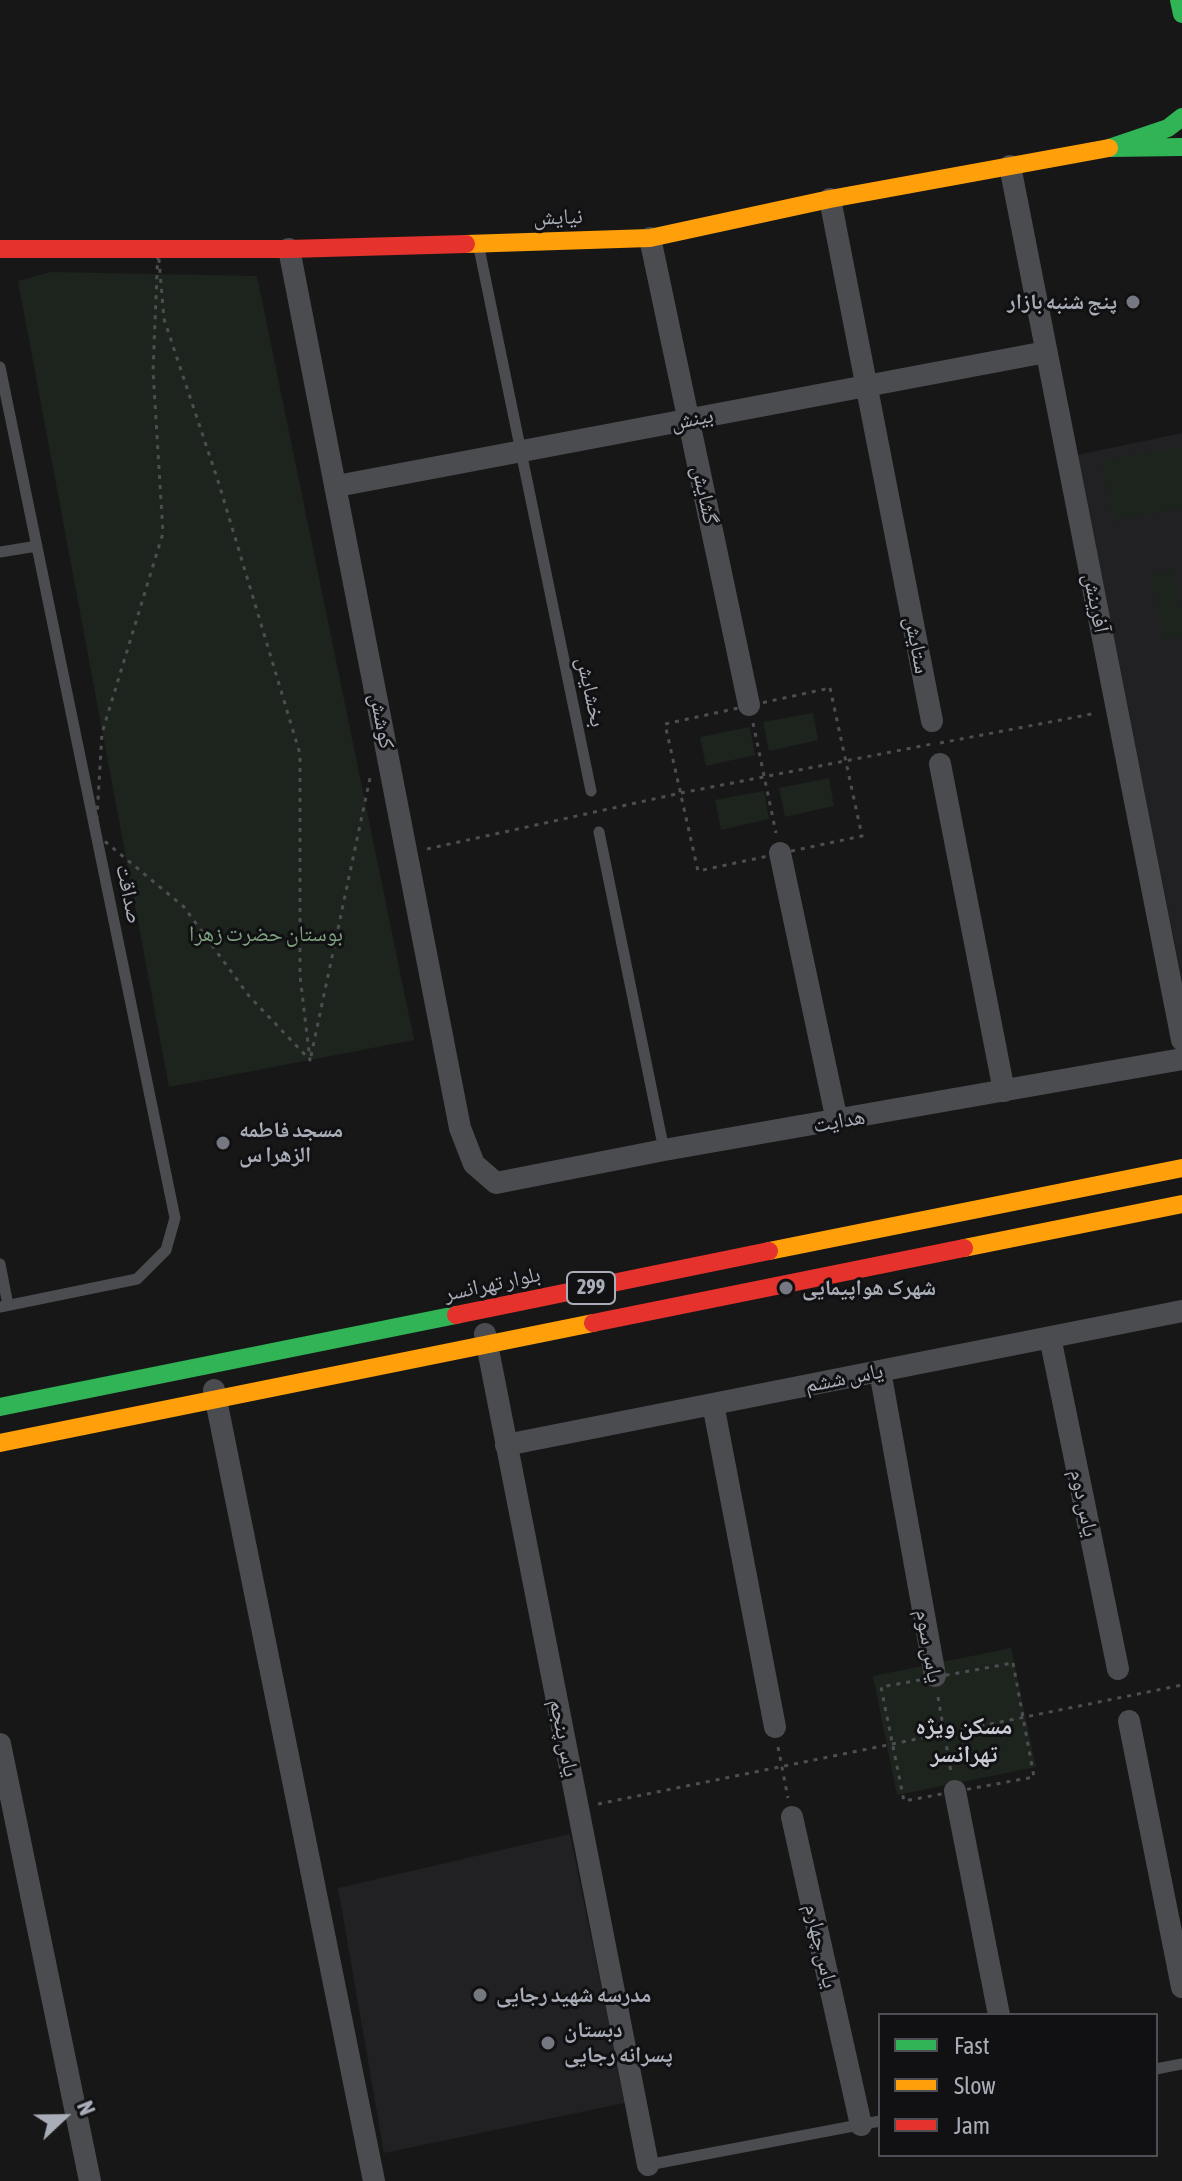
<!DOCTYPE html>
<html>
<head>
<meta charset="utf-8">
<style>
	body { margin:0 }
	#map { position:relative; width:1182px; height:2181px; overflow:hidden; background:#171717; font-family:"Asap Condensed",sans-serif }
	canvas { display:block }
	.legend { position:absolute; left:878px; top:2013px; width:280px; height:144px; box-sizing:border-box; background:#111113; border:2px solid #4d4f55; margin:0; padding:10px 14px; list-style:none; font-size:24px; color:#a8adb8 }
	.legend li { display:flex; align-items:center; gap:16px; height:40px }
	.legend b { width:40px; border:2px solid #4d4f55 }
	.north { position:absolute; left:24px; top:2077px; width:80px; height:80px; -webkit-text-stroke:6px #111113; paint-order:stroke; rotate:68deg; font-size:22px; font-weight:700; line-height:32px; text-align:center; color:#a8adb8 }
	.north::after { content:''; display:block; margin:auto; width:28px; height:36px; background:#a8adb8; clip-path:polygon(50% 0,100% 100%,50% 72%,0 100%) }
</style>
</head>
<body>
<div id="map">
<canvas width="1182" height="2181"></canvas>
<ul class="legend">
<li><b style="height:10px;background:#30b455"></b>Fast</li>
<li><b style="height:10px;background:#ff9f0a"></b>Slow</li>
<li><b style="height:10px;background:#e5322d"></b>Jam</li>
</ul>
<div class="north">N</div>
</div>
<script>
const c = document.querySelector('canvas').getContext('2d');
c.lineJoin = 'round';
function paint(path, color) { c.fillStyle = color; c.fill(path, 'evenodd'); }
function trace(path, color, width, dash) { c.strokeStyle = color; c.lineWidth = width; c.lineCap = dash ? 'butt' : 'round'; c.setLineDash(dash || []); c.stroke(path); }
function label(font, color, halo, rows, align = 'center') {
  c.font = font + ' "Asap Condensed","Noto Naskh Arabic",sans-serif'; c.lineWidth = 6; c.setLineDash([]); c.textBaseline = 'middle'; c.strokeStyle = halo; c.fillStyle = color; for (const [text, x, y, turn = 0] of rows) {
    c.save(); c.translate(x, y); c.rotate((+turn || 0) * Math.PI / 180); c.textAlign = isNaN(turn) ? turn : align; if (halo) c.strokeText(text, 0, 0); c.fillText(text, 0, 0); c.restore();
  }
}
const built = new Path2D(`
	M 1182,433 L 1182,980 L 1077,455 Z
	M 570,1834 L 625,2103 L 384,2153 L 338,1888 Z`);
const green = new Path2D(`
	M 51,272 L 257,276 L 414,1040 L 169,1087 L 18,281 Z
	M 1182,446 L 1182,508 L 1113,521 L 1101,461 Z
	M 1174,571 L 1182,611 L 1182,637 L 1163,641 L 1151,576 Z
	M 813,713 L 818,740 L 769,751 L 763,722 Z
	M 750,727 L 755,755 L 706,766 L 700,737 Z
	M 829,778 L 834,806 L 785,817 L 779,788 Z
	M 764,791 L 769,819 L 721,830 L 715,800 Z
	M 1011,1648 L 1036,1767 L 897,1795 L 873,1676 Z`);
const path = new Path2D(`
	M 158,249 L 164,319 L 219,484 L 300,754 L 300,976 L 310,1060 L 249,996 L 184,907 L 96,834 L 102,733 L 163,533 L 153,371 Z
	M 830,688 L 862,836 L 698,871 L 665,724 Z
	M 753,723 L 776,833
	M 940,743 L 1097,713
	M 427,849 L 681,793 L 932,744
	M 311,1056 L 370,778
	M 1013,1663 L 1034,1777 L 904,1801 L 881,1687 Z
	M 938,1697 L 951,1772
	M 778,1747 L 788,1798
	M 598,1804 L 1182,1685`);
const lane = new Path2D(`
	M 479,248 L 591,791
	M 0,367 L 175,1218 L 166,1250 L 137,1279 L 0,1307
	M 0,552 L 37,546
	M 599,832 L 664,1150
	M 0,1264 L 8,1305
	M 1156,2069 L 1182,2064
	M 648,2165 L 880,2121`);
const street = new Path2D(`
	M 1010,166 L 1182,1040
	M 830,199 L 932,721
	M 650,238 L 749,705
	M 289,249 L 460,1128 L 474,1164 L 496,1183 L 664,1150 L 1182,1059
	M 337,486 L 1046,352
	M 940,764 L 1004,1091
	M 780,853 L 837,1121
	M 485,1334 L 648,2165
	M 1050,1337 L 1118,1669
	M 880,1371 L 935,1676
	M 214,1390 L 374,2181
	M 713,1404 L 775,1727
	M 506,1445 L 1182,1311
	M 1129,1721 L 1182,1987
	M 0,1744 L 90,2181
	M 955,1791 L 999,2015
	M 792,1817 L 861,2125`);
const fast = new Path2D(`
	M 1179,0 L 1182,14
	M 1182,117 L 1168,128 L 1109,148 L 1182,147
	M 0,1407 L 456,1315`);
const slow = new Path2D(`
	M 466,244 L 650,238 L 830,199 L 1109,148
	M 964,1248 L 1182,1204
	M 769,1251 L 1182,1168
	M 0,1443 L 593,1323`);
const jam = new Path2D(`
	M 0,249 L 289,249 L 466,244
	M 456,1315 L 769,1251
	M 593,1323 L 964,1248`);
const markers = [
	[1133,302,8,"#757880"],
	[223,1143,8,"#757880"],
	[786,1288,8,"#757880"],
	[480,1995,8,"#757880"],
	[548,2043,8,"#757880"]
];
const shields = [
	[591,1288,48]
];
const shieldNames = [
	["299",591,1288]
];
const streetNames = [
	["نیایش",558,217,-2],
	["بینش",692,419,-11],
	["گشایش",705,495,78],
	["آفرینش",1096,603,79],
	["ستایش",917,645,79],
	["بخشایش",591,692,78],
	["کوشش",382,721,79],
	["صداقت",129,894,78],
	["هدایت",839,1121,-10],
	["بلوار تهرانسر",492,1284,-12],
	["یاس ششم",844,1378,-11],
	["یاس دوم",1084,1503,78],
	["یاس سوم",929,1646,80],
	["یاس پنجم",564,1738,79],
	["یاس چهارم",821,1946,77]
];
const poiNames = [
	["پنج شنبه بازار",1117,302,"right"],
	["مسجد فاطمه",239,1130],
	["الزهرا س",239,1155],
	["شهرک هواپیمایی",802,1288],
	["مدرسه شهید رجایی",496,1995],
	["دبستان",564,2030],
	["پسرانه رجایی",564,2055]
];
const parkNames = [
	["بوستان حضرت زهرا",266,934]
];
const neighbourhoodNames = [
	["مسکن ویژه",964,1726],
	["تهرانسر",964,1754]
];
paint(built, '#212123');
paint(green, '#1d241e');
trace(path, '#4d4e52', 3, [4, 6]);
trace(lane, '#4b4c50', 11);
trace(street, '#4b4c50', 22);
trace(fast, '#30b455', 18);
trace(slow, '#ff9f0a', 18);
trace(jam, '#e5322d', 18);
for (const [x, y, r, color] of markers) { const dot = new Path2D(); dot.arc(x, y, r, 0, 2 * Math.PI); c.fillStyle = color; c.fill(dot); trace(dot, '#111113', 3); }
for (const [x, y, w] of shields) { const box = new Path2D(); box.roundRect(x - w / 2, y - 16, w, 32, 6); c.fillStyle = '#111113'; c.fill(box); trace(box, '#a8adb8', 2); }
label('bold 20px', '#a8adb8', null, shieldNames);
label('22px', '#a8adb8', '#111113', streetNames);
label('bold 22px', '#a8adb8', '#111113', poiNames, 'left');
label('22px', '#7fa381', '#111113', parkNames);
label('bold 24px', '#c9ccd4', '#111113', neighbourhoodNames);
</script>
</body>
</html>
